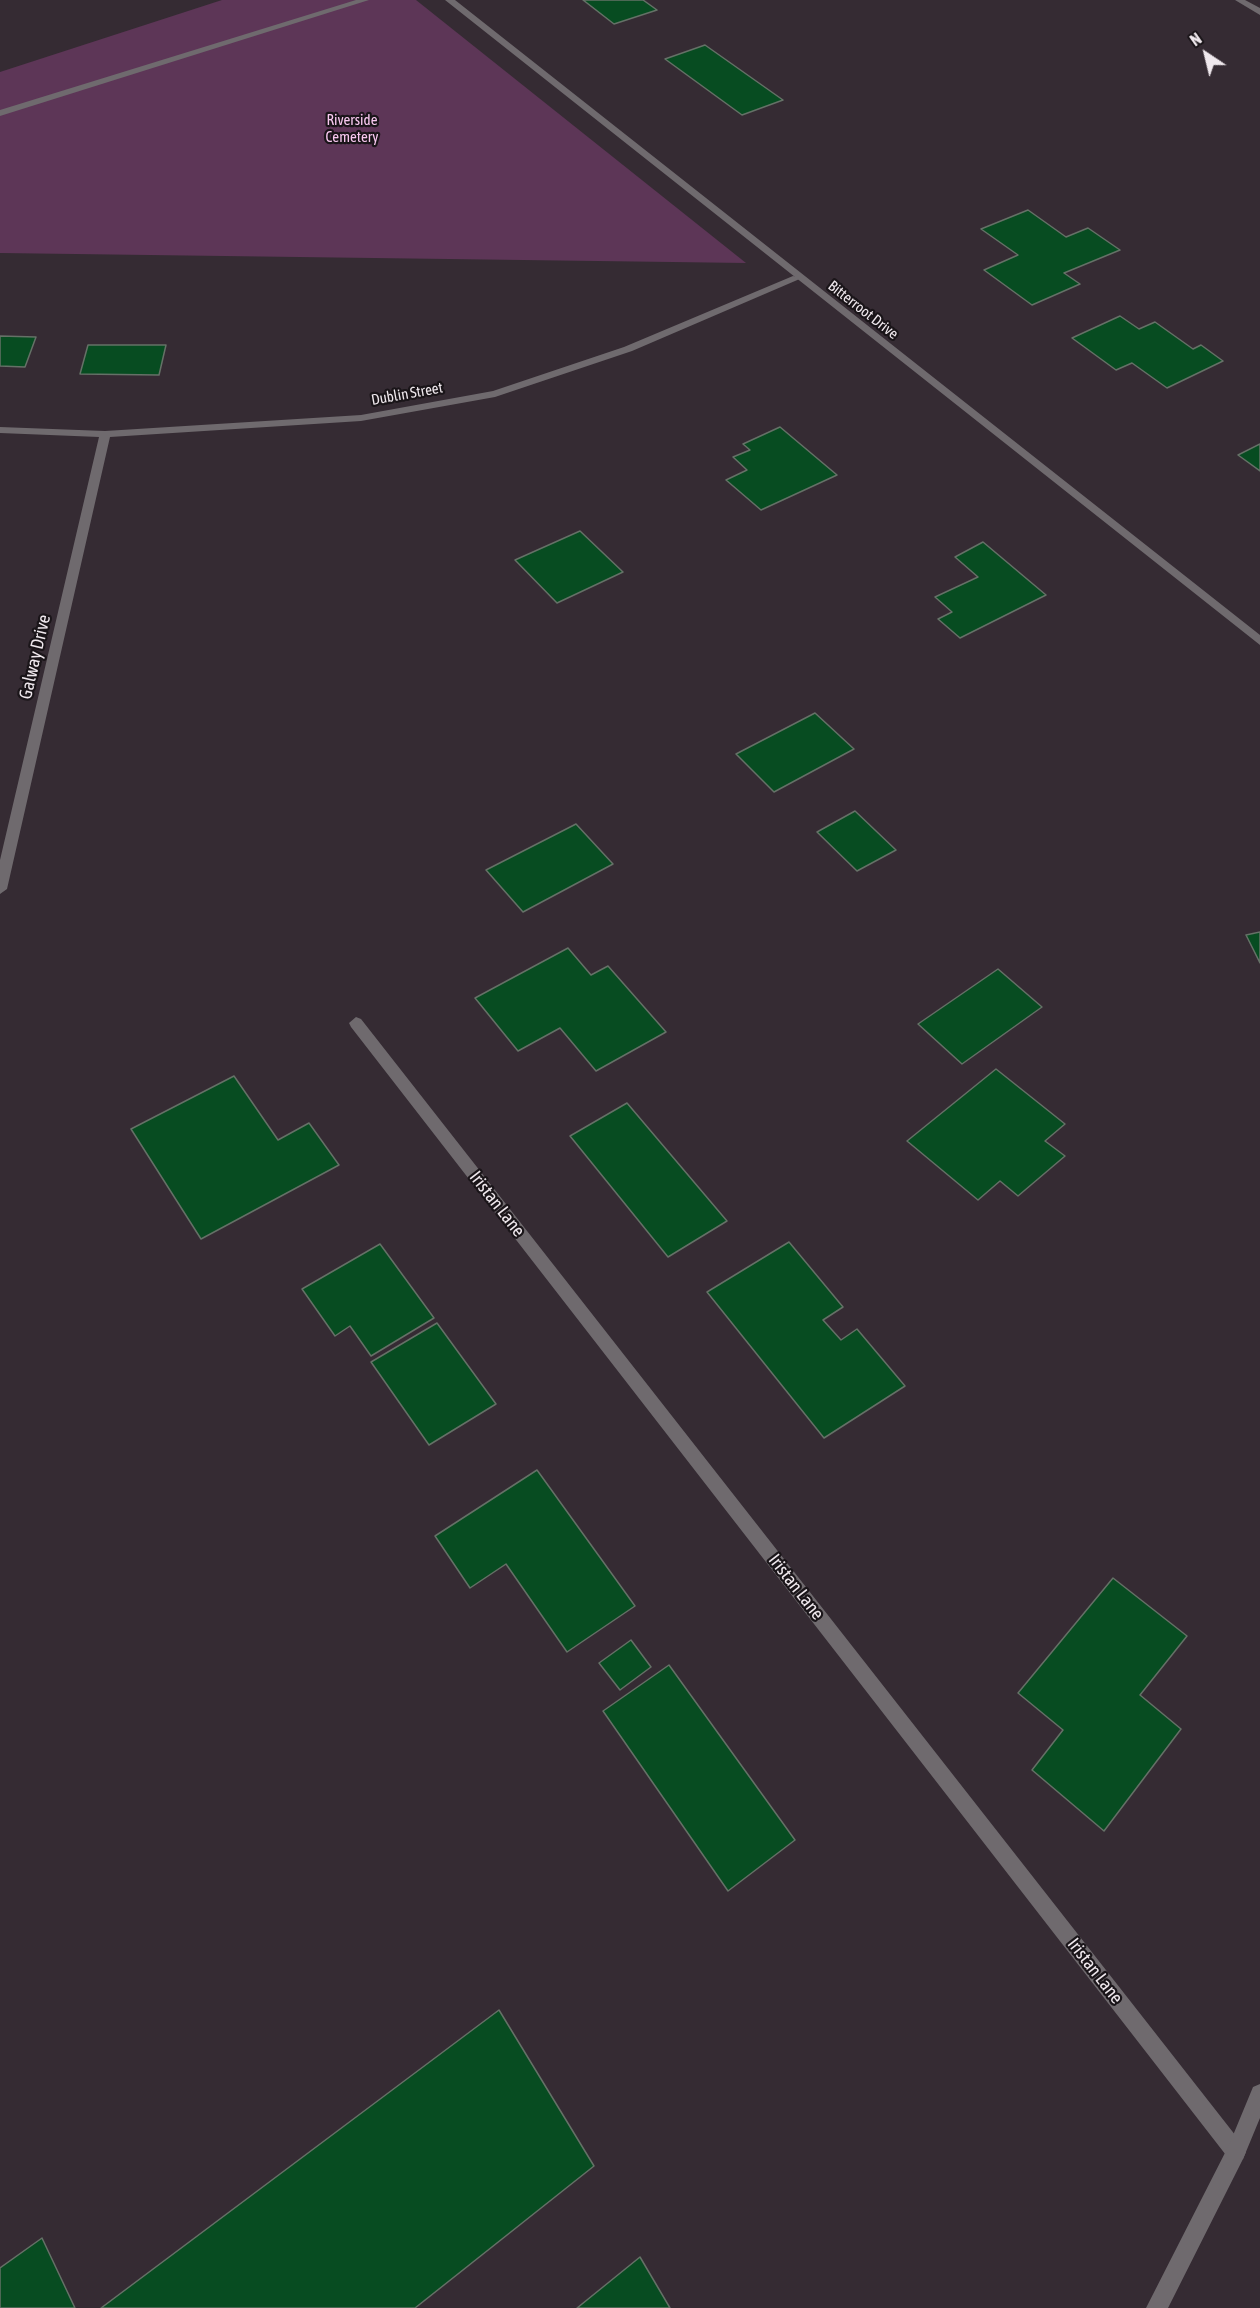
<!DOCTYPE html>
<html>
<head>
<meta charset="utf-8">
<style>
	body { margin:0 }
	#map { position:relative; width:1260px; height:2308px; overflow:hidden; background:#352b33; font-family:"Asap Condensed",sans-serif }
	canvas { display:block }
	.north { position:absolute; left:1176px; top:24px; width:60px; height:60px; -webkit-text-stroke:4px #1a1519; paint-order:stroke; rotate:325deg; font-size:16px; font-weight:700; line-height:24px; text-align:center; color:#efe8ed }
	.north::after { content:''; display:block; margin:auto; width:21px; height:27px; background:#efe8ed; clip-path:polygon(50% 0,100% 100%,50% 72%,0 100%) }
</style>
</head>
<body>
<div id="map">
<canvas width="1260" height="2308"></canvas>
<div class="north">N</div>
</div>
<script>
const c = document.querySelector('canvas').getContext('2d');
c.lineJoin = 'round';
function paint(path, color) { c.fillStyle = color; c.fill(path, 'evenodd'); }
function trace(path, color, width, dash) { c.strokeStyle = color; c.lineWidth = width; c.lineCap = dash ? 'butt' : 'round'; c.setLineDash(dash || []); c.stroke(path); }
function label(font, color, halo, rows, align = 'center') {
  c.font = font + ' "Asap Condensed",sans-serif'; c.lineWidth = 4.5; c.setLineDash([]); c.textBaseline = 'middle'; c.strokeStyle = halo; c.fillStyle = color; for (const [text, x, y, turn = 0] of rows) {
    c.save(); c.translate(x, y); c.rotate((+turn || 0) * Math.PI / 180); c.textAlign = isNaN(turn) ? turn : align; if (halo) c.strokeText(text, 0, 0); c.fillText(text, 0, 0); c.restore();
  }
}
const green = new Path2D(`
	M 222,0 L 416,0 L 746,263 L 0,253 L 0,72 Z`);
const building = new Path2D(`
	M 583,0 L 643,0 L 657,10 L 614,24 Z
	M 705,45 L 783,100 L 742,115 L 665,59 Z
	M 1028,210 L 1066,237 L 1088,228 L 1120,250 L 1064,273 L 1080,284 L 1032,305 L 984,270 L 1018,255 L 981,229 Z
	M 1120,316 L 1139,329 L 1155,322 L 1193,349 L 1201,345 L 1223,361 L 1167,388 L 1132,363 L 1116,370 L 1072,338 Z
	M 0,336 L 36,337 L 25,367 L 0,366 Z
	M 88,345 L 166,345 L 159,375 L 80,374 Z
	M 780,427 L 837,475 L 761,510 L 726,480 L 747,470 L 733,457 L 750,450 L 743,444 Z
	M 1260,444 L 1260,471 L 1238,455 Z
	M 580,531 L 623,572 L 557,603 L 515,560 Z
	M 983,542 L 1046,595 L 960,638 L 938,619 L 952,612 L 935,597 L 978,577 L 955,557 Z
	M 815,713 L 854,749 L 774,792 L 736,754 Z
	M 855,811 L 896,850 L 857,871 L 817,832 Z
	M 576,824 L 613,864 L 523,912 L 486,870 Z
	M 1260,932 L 1260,963 L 1246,935 Z
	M 568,948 L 591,975 L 608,966 L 666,1032 L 596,1071 L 560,1028 L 518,1051 L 475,998 Z
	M 998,969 L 1042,1007 L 962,1064 L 918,1024 Z
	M 996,1069 L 1065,1124 L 1045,1141 L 1065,1156 L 1018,1196 L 1000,1181 L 978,1200 L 907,1141 Z
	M 234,1076 L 278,1140 L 309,1123 L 339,1165 L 201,1239 L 131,1129 Z
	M 627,1103 L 727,1221 L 668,1257 L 570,1136 Z
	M 789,1242 L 843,1307 L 823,1320 L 841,1340 L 857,1329 L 905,1386 L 824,1438 L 707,1292 Z
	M 380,1244 L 434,1318 L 371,1356 L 350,1326 L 335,1336 L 302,1289 Z
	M 437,1323 L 496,1404 L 429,1445 L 371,1362 Z
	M 537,1470 L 635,1606 L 567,1652 L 506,1564 L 470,1588 L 435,1536 Z
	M 1113,1578 L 1187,1636 L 1140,1695 L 1181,1729 L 1104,1831 L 1032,1770 L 1063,1730 L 1018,1693 Z
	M 631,1640 L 651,1667 L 620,1690 L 599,1663 Z
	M 669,1665 L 795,1840 L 728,1891 L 603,1711 Z
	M 499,2010 L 594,2166 L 415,2308 L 101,2308 Z
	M 42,2238 L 75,2308 L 0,2308 L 0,2268 Z
	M 640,2257 L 670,2308 L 577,2308 Z`);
const service = new Path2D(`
	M 356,0 L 369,0 L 0,116 L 0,110 Z`);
const minor = new Path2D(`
	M 1235,0 L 1245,0 L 1260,8 L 1260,15 Z
	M 793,276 L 802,278 L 632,351 L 495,397 L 361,421 L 110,437 L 7,889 L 0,894 L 0,860 L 99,437 L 0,433 L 0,427 L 105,431 L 361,415 L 493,391 L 624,347 Z
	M 356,1017 L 361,1019 L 1243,2145 L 1246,2152 L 1243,2159 L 1236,2162 L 1229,2159 L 351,1027 L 349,1023 Z`);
const tertiary = new Path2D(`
	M 445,0 L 455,0 L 1260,635 L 1260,645 Z
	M 1260,2084 L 1260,2118 L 1243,2159 L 1168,2308 L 1146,2308 L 1229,2145 L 1253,2087 Z`);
const farParknames = [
	["Riverside",352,120],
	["Cemetery",352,137]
];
const farStreetnames = [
	["Bitterroot Drive",863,310,38],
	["Dublin Street",407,394,-10]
];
const streetNames = [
	["Galway Drive",35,657,-77],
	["Iristan Lane",497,1204,52],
	["Iristan Lane",796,1587,52],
	["Iristan Lane",1095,1971,52]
];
paint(green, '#5d3657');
paint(building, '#074c21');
trace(building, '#657167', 1.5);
paint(service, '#6f6a6e');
paint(minor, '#6f6a6e');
paint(tertiary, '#6f6a6e');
label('15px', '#f9c8f0', '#1a1519', farParknames);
label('15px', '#efe8ed', '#1a1519', farStreetnames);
label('18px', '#efe8ed', '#1a1519', streetNames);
</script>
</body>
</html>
